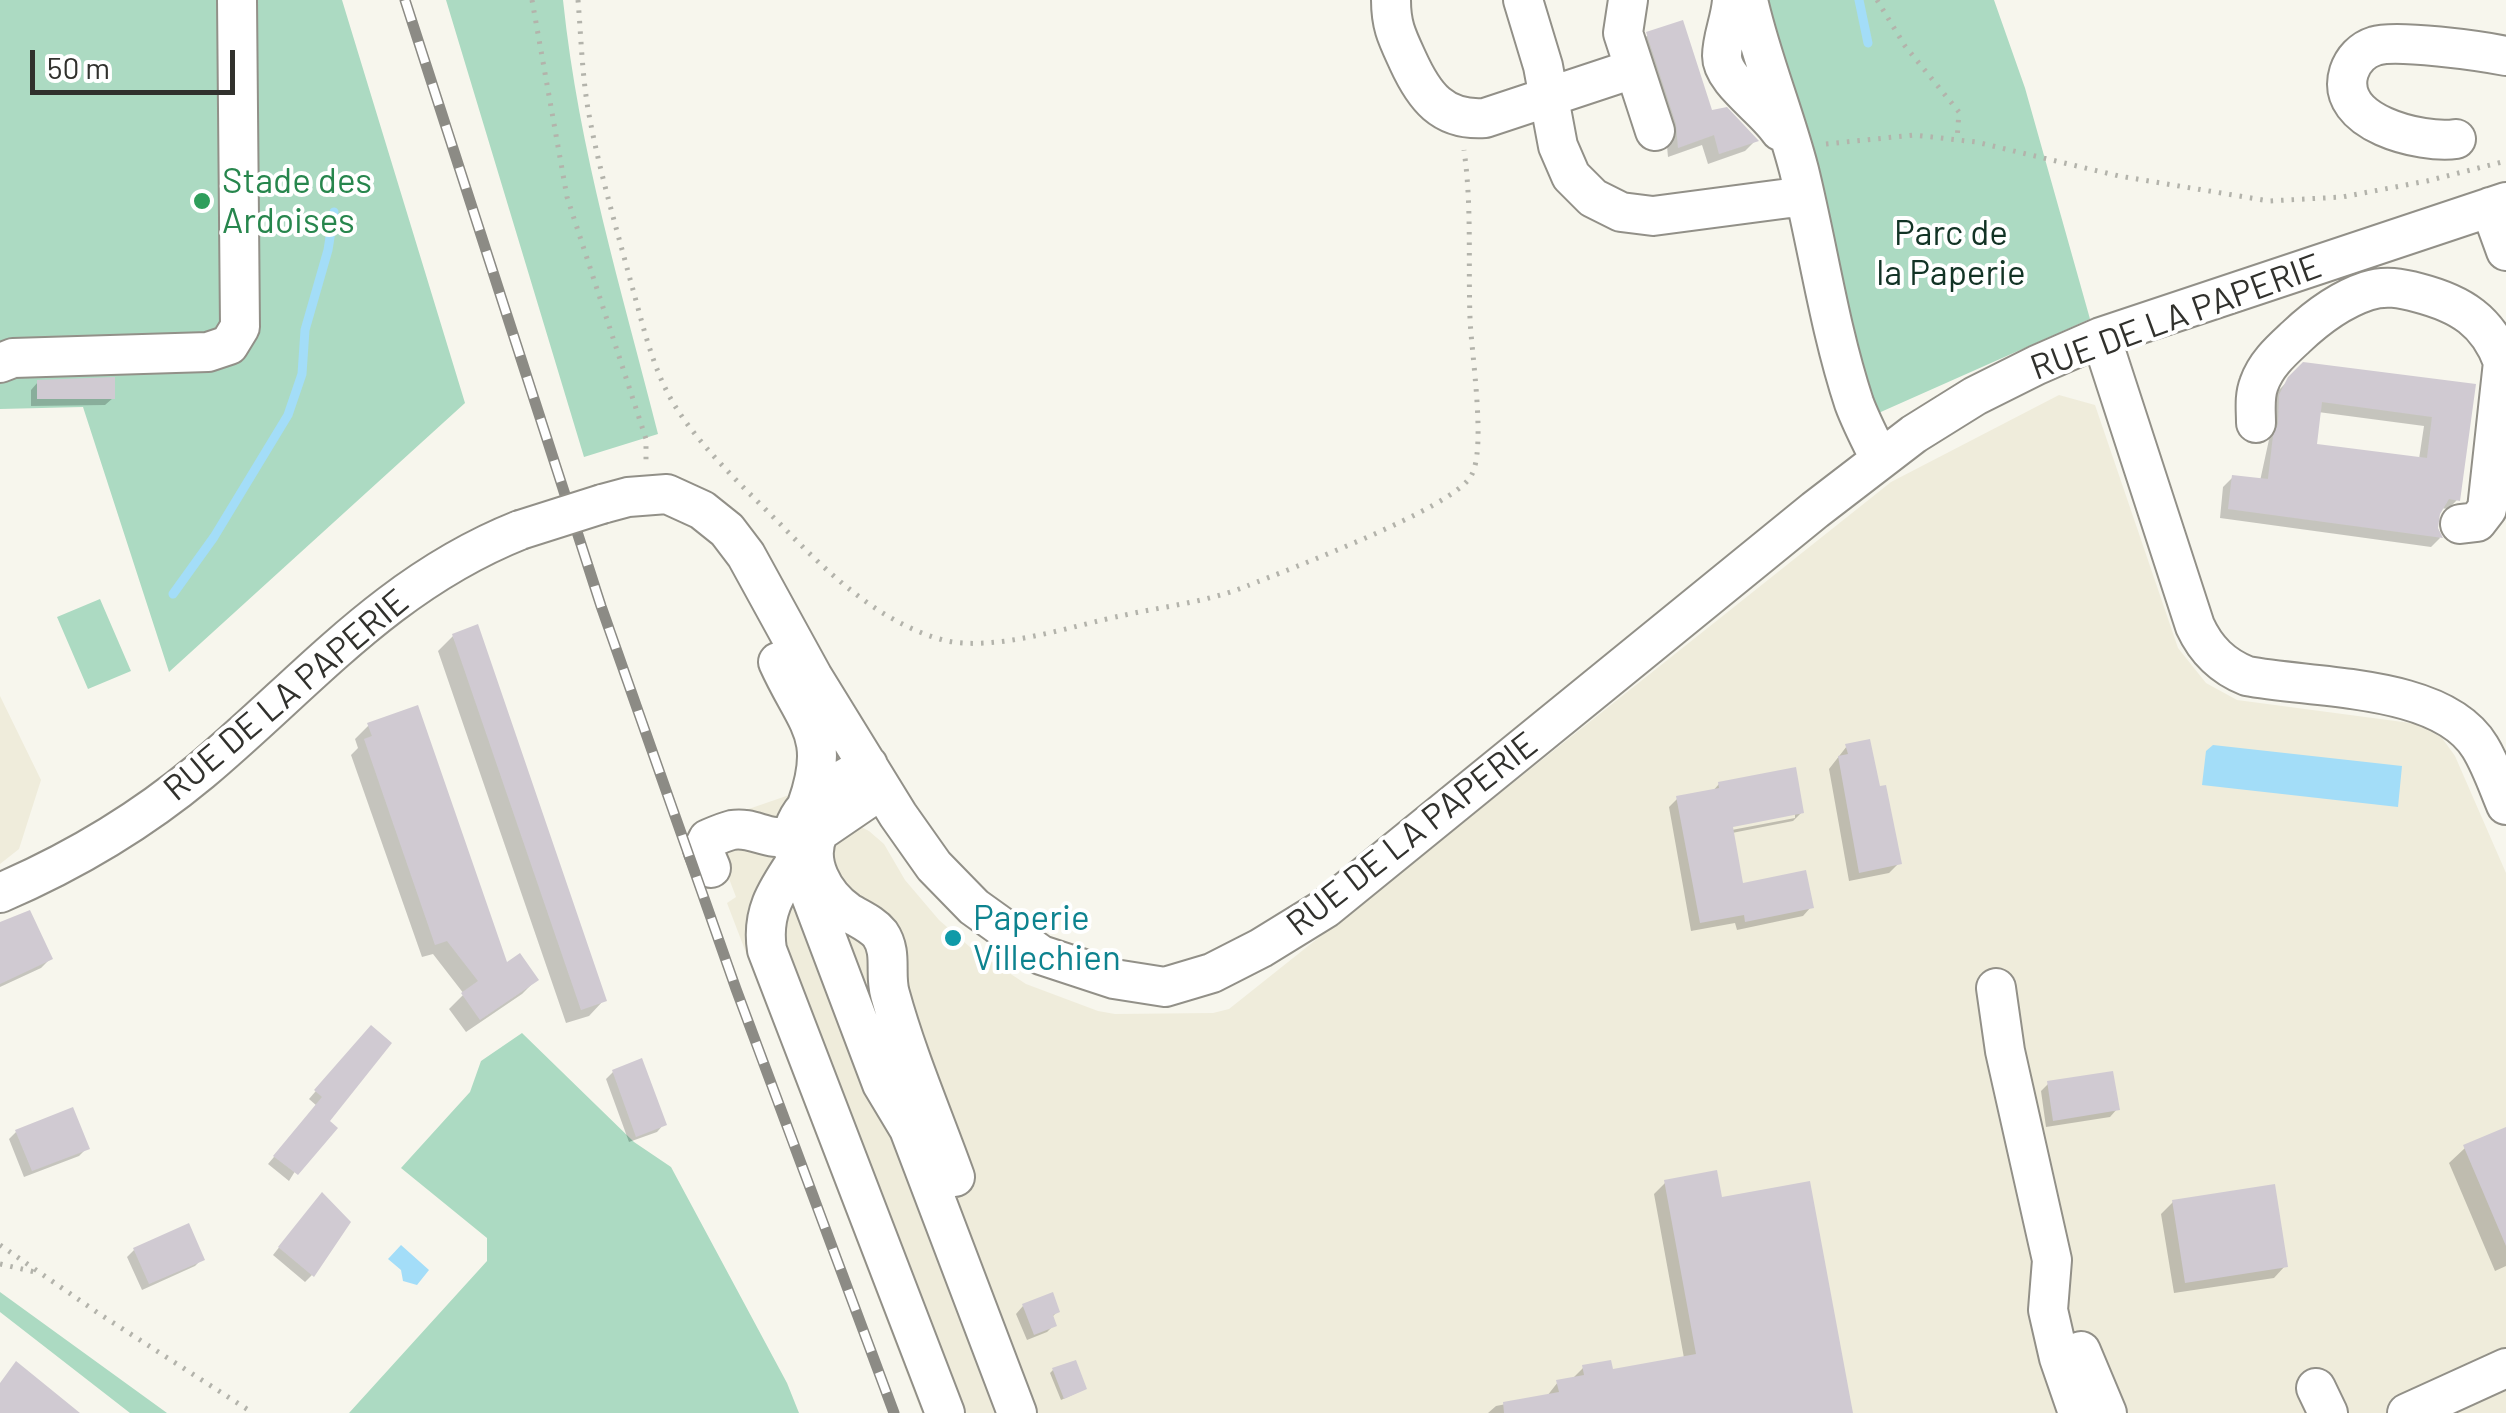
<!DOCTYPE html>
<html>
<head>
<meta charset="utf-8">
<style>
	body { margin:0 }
	#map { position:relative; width:2506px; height:1413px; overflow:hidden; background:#f7f6ed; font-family:Barlow,sans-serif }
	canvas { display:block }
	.scale { position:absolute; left:30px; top:50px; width:205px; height:45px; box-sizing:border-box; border:5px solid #31312d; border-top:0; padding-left:12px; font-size:30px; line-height:35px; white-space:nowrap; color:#31312d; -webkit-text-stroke:8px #fff; paint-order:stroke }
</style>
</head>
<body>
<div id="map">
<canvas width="2506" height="1413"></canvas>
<div class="scale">50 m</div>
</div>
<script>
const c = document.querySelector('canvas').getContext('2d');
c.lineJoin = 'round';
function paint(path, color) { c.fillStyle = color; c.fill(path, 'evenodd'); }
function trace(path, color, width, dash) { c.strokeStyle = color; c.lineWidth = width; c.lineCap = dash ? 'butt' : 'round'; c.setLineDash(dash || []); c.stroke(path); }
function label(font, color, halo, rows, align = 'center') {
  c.font = font + ' Barlow,sans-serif'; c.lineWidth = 8; c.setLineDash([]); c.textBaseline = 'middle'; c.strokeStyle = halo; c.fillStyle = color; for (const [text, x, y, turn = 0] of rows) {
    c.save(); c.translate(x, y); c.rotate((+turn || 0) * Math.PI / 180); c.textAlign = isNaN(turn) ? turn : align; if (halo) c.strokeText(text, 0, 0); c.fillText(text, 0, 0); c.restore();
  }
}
const built = new Path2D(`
	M 2059,395 L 2095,405 L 2178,648 L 2206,683 L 2237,700 L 2418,724 L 2442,738 L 2455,756 L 2506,873 L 2506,1413 L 922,1413 L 727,903 L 736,897 L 708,823 L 795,793 L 869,831 L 884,844 L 905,880 L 939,920 L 971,948 L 1026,984 L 1098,1011 L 1115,1014 L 1213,1013 L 1229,1009 L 1891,482 Z
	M 0,696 L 41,780 L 19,849 L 0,864 Z`);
const green = new Path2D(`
	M 0,0 L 342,0 L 465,403 L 169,672 L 83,407 L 0,409 Z
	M 446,0 L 563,0 C 579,153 621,287 658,434 L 584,457 Z
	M 1762,0 L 1994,0 L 2025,88 L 2090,319 L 1865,419 Z
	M 100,599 L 131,671 L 88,689 L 57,617 Z
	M 522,1033 L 634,1142 L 671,1167 L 787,1383 L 799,1413 L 349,1413 L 487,1261 L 487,1238 L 401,1168 L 470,1092 L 481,1061 Z
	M 0,1292 L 167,1413 L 130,1413 L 0,1312 Z`);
const water = new Path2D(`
	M 2213,745 L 2402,766 L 2398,807 L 2202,785 L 2206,751 Z
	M 401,1245 L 429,1270 L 417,1285 L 403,1281 L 401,1270 L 388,1259 Z`);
const shadow = new Path2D(`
	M 1648,35 L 1710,113 L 1755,141 L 1745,151 L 1708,164 L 1702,145 L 1668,157 L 1666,136 L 1636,46 Z
	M 2304,364 L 2473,386 L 2457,500 L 2448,509 L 2440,508 L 2435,528 L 2440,538 L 2431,547 L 2220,518 L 2223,487 L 2233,477 L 2260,481 L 2270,435 L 2270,407 L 2279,390 ZM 2318,412 L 2424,426 L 2419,459 L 2314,446 Z
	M 38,382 L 113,398 L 105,405 L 31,406 L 31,390 Z
	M 453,636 L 604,1000 L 589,1016 L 566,1023 L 438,651 Z
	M 369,725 L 506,966 L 536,980 L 522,994 L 466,1032 L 449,1009 L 464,994 L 433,954 L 422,957 L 351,755 L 358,748 L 355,739 Z
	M 1847,746 L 1899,863 L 1889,873 L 1849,881 L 1829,769 Z
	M 1719,784 L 1802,812 L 1793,821 L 1732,833 L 1741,886 L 1811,907 L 1803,916 L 1737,930 L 1735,923 L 1691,931 L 1669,807 L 1678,798 L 1712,792 ZM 1795,812 L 1795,818 L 1721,832 L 1720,827 Z
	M 0,924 L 50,959 L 41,968 L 0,987 Z
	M 364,1035 L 326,1121 L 289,1181 L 268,1164 L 317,1106 L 309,1099 Z
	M 613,1072 L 664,1124 L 657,1132 L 629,1142 L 606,1079 Z
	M 2048,1084 L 2117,1109 L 2110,1117 L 2046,1127 L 2041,1091 Z
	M 2506,1130 L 2506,1266 L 2495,1271 L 2449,1163 L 2465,1148 Z
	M 16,1132 L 87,1148 L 79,1156 L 24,1177 L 9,1139 Z
	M 1665,1183 L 1720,1200 L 1850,1413 L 1488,1413 L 1496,1406 L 1547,1396 L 1558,1382 L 1571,1380 L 1583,1368 L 1611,1372 L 1684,1358 L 1654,1194 Z
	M 315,1202 L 312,1275 L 305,1282 L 273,1255 Z
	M 2173,1202 L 2285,1266 L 2274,1278 L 2174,1293 L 2161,1214 Z
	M 134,1250 L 202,1259 L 195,1266 L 142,1290 L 127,1257 Z
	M 1023,1306 L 1058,1311 L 1051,1318 L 1054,1325 L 1047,1332 L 1027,1340 L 1016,1314 Z
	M 1053,1370 L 1085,1389 L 1061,1400 L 1050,1373 Z`);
const stream = new Path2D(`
	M 1859,0 L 1868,43
	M 173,594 L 214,537 L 288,415 L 302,374 L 305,330 L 328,250 L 334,212`);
const building = new Path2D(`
	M 1683,20 L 1712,110 L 1727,107 L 1759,141 L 1719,154 L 1714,135 L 1678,148 L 1676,124 L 1646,32 Z
	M 2303,362 L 2476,384 L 2460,501 L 2449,499 L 2440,514 L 2438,528 L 2443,538 L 2228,509 L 2232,475 L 2268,479 L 2273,436 L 2278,424 L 2279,395 L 2288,377 ZM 2322,402 L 2432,417 L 2427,458 L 2317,444 Z
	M 115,377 L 115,399 L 37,399 L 37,380 Z
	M 478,624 L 607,1001 L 581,1010 L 452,634 Z
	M 418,705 L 507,962 L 520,953 L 539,980 L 480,1020 L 461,993 L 478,981 L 447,941 L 435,945 L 364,739 L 372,736 L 367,723 Z
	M 1870,739 L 1880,786 L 1886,785 L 1902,864 L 1859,873 L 1838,756 L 1848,754 L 1845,744 Z
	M 1796,767 L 1804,813 L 1733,827 L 1743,883 L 1806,870 L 1814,908 L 1745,922 L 1744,915 L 1700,923 L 1676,796 L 1719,788 L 1718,782 Z
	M 30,910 L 53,959 L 0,984 L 0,922 Z
	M 371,1025 L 392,1043 L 330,1121 L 338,1128 L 298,1175 L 273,1156 L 322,1097 L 314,1090 Z
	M 642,1058 L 667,1125 L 636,1137 L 612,1070 Z
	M 2113,1071 L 2120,1110 L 2053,1121 L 2047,1081 Z
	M 73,1107 L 90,1149 L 32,1171 L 15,1130 Z
	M 2506,1127 L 2506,1246 L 2463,1145 Z
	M 1717,1170 L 1722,1197 L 1810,1181 L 1853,1413 L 1504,1413 L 1503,1402 L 1559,1392 L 1556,1380 L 1584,1375 L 1582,1365 L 1611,1360 L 1613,1369 L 1696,1354 L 1664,1180 Z
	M 2275,1184 L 2288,1267 L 2185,1283 L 2172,1200 Z
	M 322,1192 L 351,1222 L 314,1277 L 278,1247 Z
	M 189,1223 L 205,1260 L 149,1284 L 133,1248 Z
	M 1053,1292 L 1060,1312 L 1053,1315 L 1057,1326 L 1034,1335 L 1022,1304 Z
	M 1076,1360 L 1087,1389 L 1064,1399 L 1052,1368 Z
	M 16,1361 L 80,1413 L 0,1413 L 0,1383 Z`);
const path = new Path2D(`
	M 532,0 L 567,197 L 646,439 L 646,466
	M 578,0 C 581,36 582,73 588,109 C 598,166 615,223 630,279 C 642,321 652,369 675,406 C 704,452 749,492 787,531 C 831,576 881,623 943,640 C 994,653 1074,625 1125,615 C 1166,606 1207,602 1247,586 C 1289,569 1452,509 1471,476 C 1487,450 1471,351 1470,318 C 1468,262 1472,206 1464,150
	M 1877,0 L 1905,46 L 1959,112 L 1957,140
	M 1826,144 L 1914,135 L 1976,142 L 2119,176 L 2269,201 L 2342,197 L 2427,181 L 2506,161
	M 0,1245 L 98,1313 L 253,1413
	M 0,1264 L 35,1272`);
const minor = new Path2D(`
	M 1391,0 C 1391,26 1397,37 1408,61 C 1424,96 1442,121 1485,118 L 1633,69
	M 1523,0 L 1543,66 L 1558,146 L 1571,176 L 1593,198 L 1621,212 L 1653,216 L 1805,196
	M 1628,0 L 1623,33 L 1655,131
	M 1732,0 C 1731,19 1722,37 1722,56 C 1722,81 1764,107 1780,131
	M 1748,0 C 1761,58 1784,112 1799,170 C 1818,247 1829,327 1854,403 C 1861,422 1871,441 1880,459
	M 2456,139 C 2422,144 2333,123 2349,72 C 2353,60 2362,50 2375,46 C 2396,39 2481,51 2506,56
	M 2490,207 L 2506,251
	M 2101,337 L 2195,626 C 2206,650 2222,666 2247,676 C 2315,689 2442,684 2480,747 C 2491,765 2498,786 2506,805
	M 0,363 L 13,358 L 208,352 L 229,345 L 240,327 L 237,0
	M 2256,423 C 2256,410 2254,397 2259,384 C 2266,364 2281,351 2296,337 C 2316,318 2340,300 2367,291 C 2385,285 2401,288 2419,293 C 2461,304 2488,321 2503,362 L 2487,509 L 2477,522 L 2460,524
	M 602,504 L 628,497 L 667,494 L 702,510 L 727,530 L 746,555 L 813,677 L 898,815 L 934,866 L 974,907 L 1041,955 L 1114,979 L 1165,987 L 1212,973 L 1261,948 L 1326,908 L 1815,510 L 1914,434 L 1975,396 L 2037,365 L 2101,337 L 2506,202
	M 778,662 C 806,724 832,734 807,805
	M 868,765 C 836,785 790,803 792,846 L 882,1084 L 909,1129 L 1017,1413
	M 882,789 L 819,832 C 804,861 824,895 848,912 C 859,919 872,924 880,934 C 893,953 884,973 890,994 C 907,1056 933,1116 955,1177
	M 797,860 C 777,890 761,912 767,950 L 945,1413
	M 711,868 L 703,849 L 708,839 C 715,836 724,832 732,830 C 754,826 769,843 791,835
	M 0,893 C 72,862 141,821 201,771 C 307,682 387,583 520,530
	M 1996,988 L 2005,1051 L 2052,1260 L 2048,1310 L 2059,1358 L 2078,1413
	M 2081,1351 L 2107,1413
	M 2316,1388 L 2328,1413
	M 2407,1413 L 2506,1368`);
const rail = new Path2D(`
	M 405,0 L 601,606 L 736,989 L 894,1413`);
const minorBridge = new Path2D(`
	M 520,530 L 602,504`);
const markers = [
	[202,201,10,"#2e9e5b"],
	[953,938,10,"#0f9aa8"]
];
const leisureNames = [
	["Stade des",222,181],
	["Ardoises",222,221]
];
const parkNames = [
	["Parc de",1951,233],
	["la Paperie",1951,273]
];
const streetNames = [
	["RUE DE LA PAPERIE",2176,317,-20],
	["RUE DE LA PAPERIE",286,695,-40],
	["RUE DE LA PAPERIE",1412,834,-38]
];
const cultureNames = [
	["Paperie",973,918],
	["Villechien",973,958]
];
paint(built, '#efecdb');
paint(green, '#acdac2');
paint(water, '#a3ddf8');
paint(shadow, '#0003');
trace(stream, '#a3ddf8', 9);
paint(building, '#d0cad2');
trace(minor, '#929088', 42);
trace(path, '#b3b3ab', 5, [2.5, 8]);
trace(minor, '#fff', 38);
trace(rail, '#8c8b85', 11);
trace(rail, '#fff', 8, [22]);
trace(minorBridge, '#929088', 42, []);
trace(minorBridge, '#fff', 38);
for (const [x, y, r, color] of markers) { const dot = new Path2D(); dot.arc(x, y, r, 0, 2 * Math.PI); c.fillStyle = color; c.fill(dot); trace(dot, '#fff', 4); }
label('35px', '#27864d', '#fff', leisureNames, 'left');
label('35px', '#123325', '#fff', parkNames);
label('35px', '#31312d', '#fff', streetNames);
label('35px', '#0d838f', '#fff', cultureNames, 'left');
</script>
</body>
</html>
